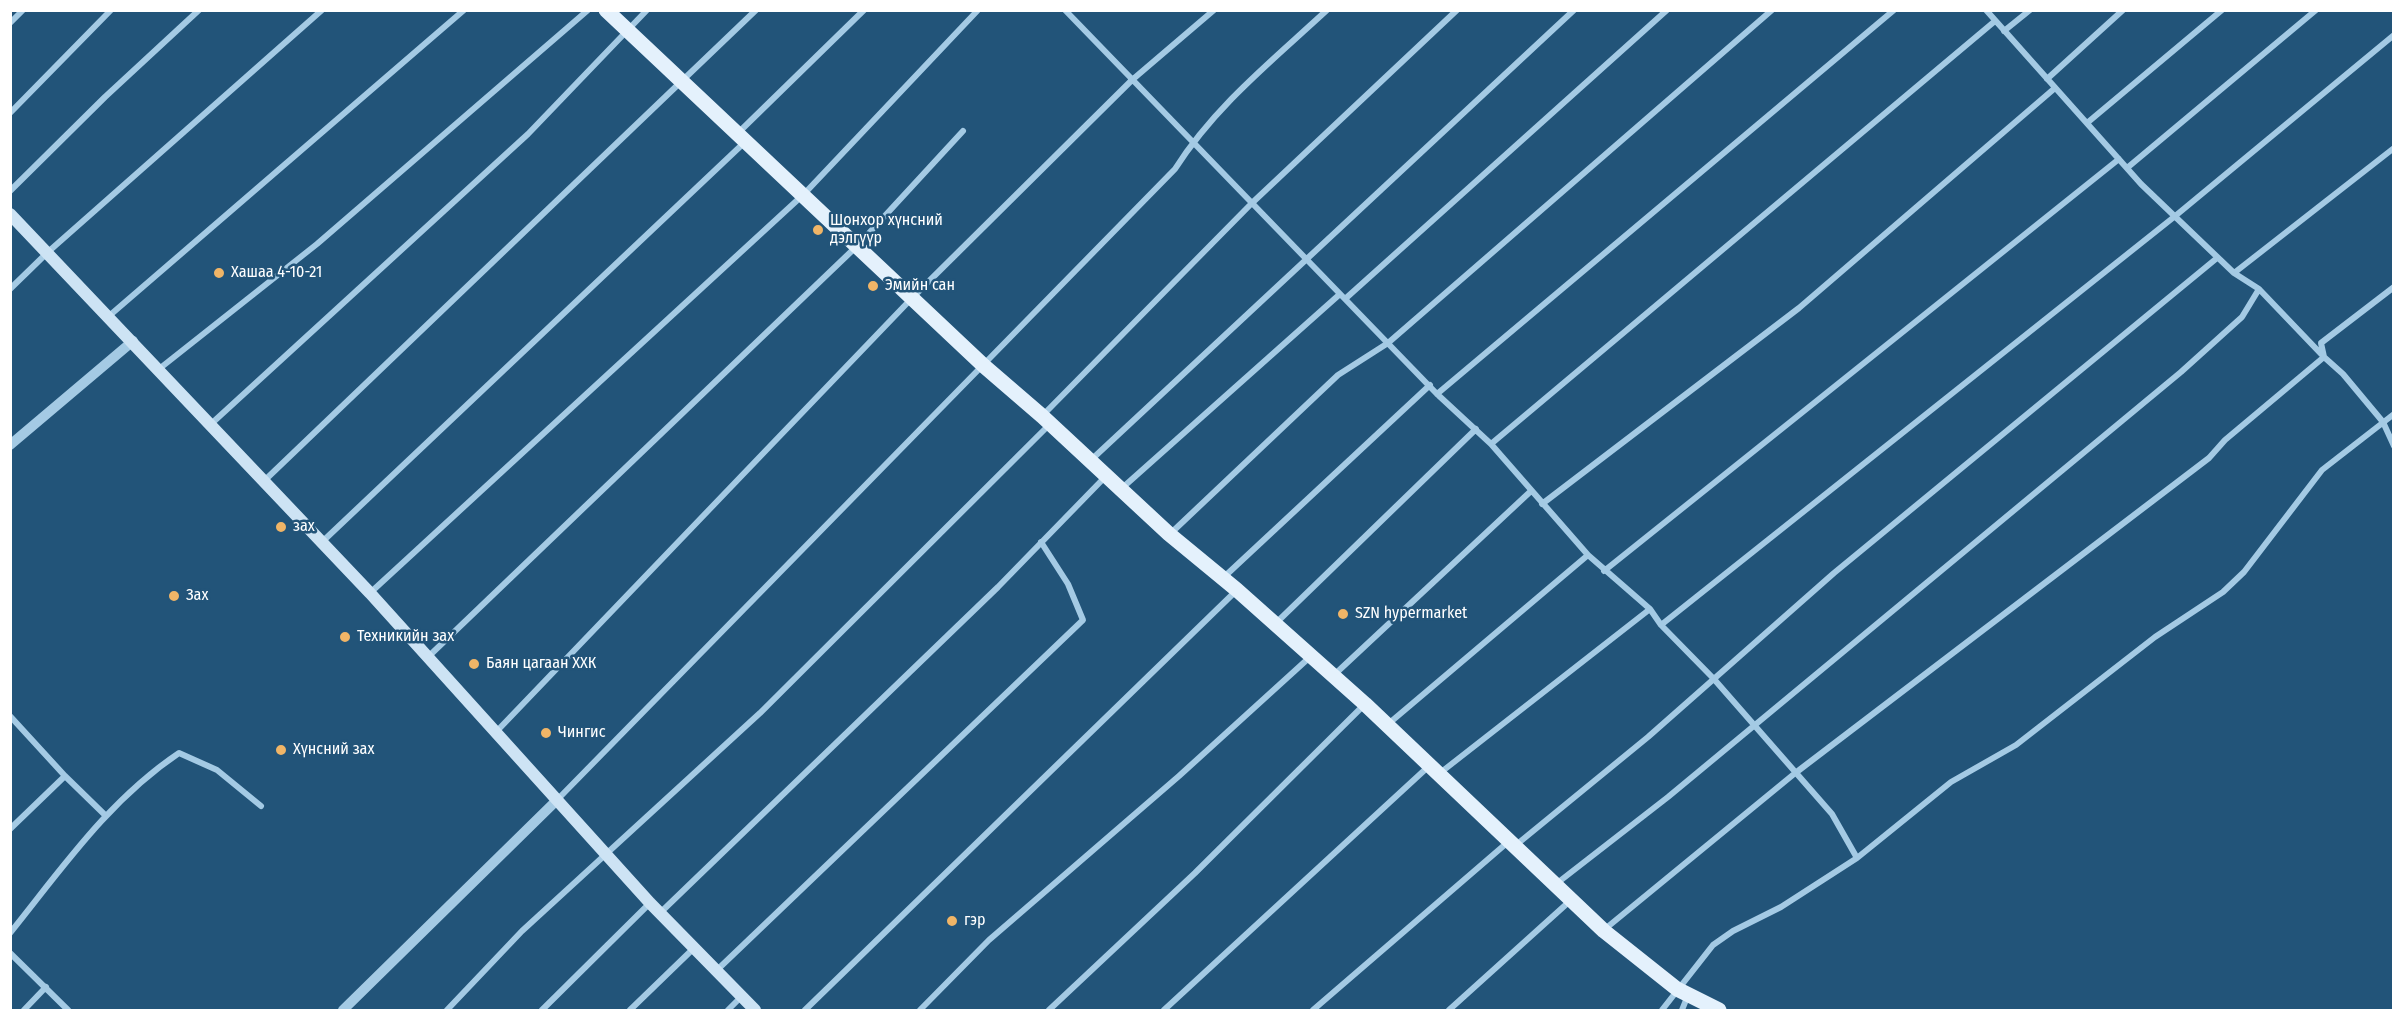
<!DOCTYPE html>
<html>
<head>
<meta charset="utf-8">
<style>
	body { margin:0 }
	#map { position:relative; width:2404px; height:1021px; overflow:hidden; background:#225479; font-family:"Fira Sans Condensed",sans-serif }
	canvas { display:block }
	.frame { position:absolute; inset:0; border:12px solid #fff; pointer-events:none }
</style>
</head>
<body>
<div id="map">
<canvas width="2404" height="1021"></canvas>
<div class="frame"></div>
</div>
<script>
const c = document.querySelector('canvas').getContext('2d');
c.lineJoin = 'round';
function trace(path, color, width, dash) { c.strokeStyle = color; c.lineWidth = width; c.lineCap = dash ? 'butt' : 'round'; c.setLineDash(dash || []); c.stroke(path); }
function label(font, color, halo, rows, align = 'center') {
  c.font = font + ' "Fira Sans Condensed",sans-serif'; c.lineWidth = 5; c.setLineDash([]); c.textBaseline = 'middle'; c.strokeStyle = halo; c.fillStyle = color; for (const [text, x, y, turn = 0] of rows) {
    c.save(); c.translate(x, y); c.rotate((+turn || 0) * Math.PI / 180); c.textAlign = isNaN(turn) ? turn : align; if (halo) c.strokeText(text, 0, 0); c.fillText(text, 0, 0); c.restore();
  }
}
const minor = new Path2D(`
	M 1065,10 L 1437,394 L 1491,444 L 1588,555 L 1650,609 L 1661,625 L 1713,678 L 1832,814 L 1857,858
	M 1986,10 L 2141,184 L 2234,273 L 2259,289 L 2324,357 L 2343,374 L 2383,422 L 2394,446
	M 10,23 L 23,10
	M 2004,31 L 2030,10
	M 2047,79 L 2123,10
	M 10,113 L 111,10
	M 2087,123 L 2222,10
	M 738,133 L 864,10
	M 2127,168 L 2316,10
	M 10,191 L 105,97 L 199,10
	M 2234,273 L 2394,148
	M 10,289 L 48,252 L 322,10
	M 1345,299 L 1667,10
	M 109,316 L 464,10
	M 159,369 L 317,244 L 588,10
	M 1437,394 L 1894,10
	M 1043,415 L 1252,203 L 1457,10
	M 211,424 L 528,134 L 647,10
	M 1491,444 L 1995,21
	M 1091,460 L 1574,10
	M 264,481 L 756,10
	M 1121,489 L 1340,294
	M 1542,504 L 1799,308 L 2055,88
	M 1170,534 L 1338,375 L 1388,343 L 1772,10
	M 322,542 L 746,141
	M 1604,571 L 2119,159
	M 1224,577 L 1430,385
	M 370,593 L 804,194 L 978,10
	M 1276,623 L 1476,429
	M 1661,625 L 2174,217 L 2394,35
	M 428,657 L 858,245 L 963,131
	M 1334,675 L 1531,491
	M 10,716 L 65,776 L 105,815
	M 1387,725 L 1588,555
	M 496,732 L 913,297 L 1132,80 L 1214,10
	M 1440,773 L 1650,609
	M 558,799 L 1175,169 C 1215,106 1273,60 1327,10
	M 10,829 L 65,776
	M 1516,845 L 1648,737 L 1834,573 L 2217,258
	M 1556,884 L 1668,797 L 2181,372 L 2242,317 L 2259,289
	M 660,913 L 998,587 L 1106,476
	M 1605,929 L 1794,774 L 2209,458 L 2225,440 L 2324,357 L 2321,343 L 2394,287
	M 10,933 C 63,867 109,800 179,753 L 217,770 L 261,806
	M 10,953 L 68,1010
	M 716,971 L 1083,620 L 1068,584 L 1041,542
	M 24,1010 L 46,987
	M 447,1010 L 522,931 L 760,713 L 1050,424
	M 542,1010 L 650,903
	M 630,1010 L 693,949
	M 728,1010 L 741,997
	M 805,1010 L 1237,590
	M 920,1010 L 989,940 L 1179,776 L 1310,657
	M 1049,1010 L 1195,873 L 1364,705
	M 1164,1010 L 1429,766
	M 1313,1010 L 1508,842
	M 1449,1010 L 1571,900
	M 1662,1010 L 1713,945 L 1733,931 L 1781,907 L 1857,858 L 1951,782 L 2016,745 L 2155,637 L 2223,592 L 2244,572 L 2322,470 L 2394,414
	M 1682,1010 L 1688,995`);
const tertiary = new Path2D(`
	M 10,445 L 133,341
	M 343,1010 L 558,799`);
const secondary = new Path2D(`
	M 10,214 L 370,593 L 650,903 L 755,1010`);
const primary = new Path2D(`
	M 606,10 L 984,366 L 1042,416 L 1169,534 L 1237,590 L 1365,704 L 1604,931 L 1677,989 L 1719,1010`);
const markers = [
	[818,230,6,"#f0b567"],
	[219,273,6,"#f0b567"],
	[873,286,6,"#f0b567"],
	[281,527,6,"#f0b567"],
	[174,596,6,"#f0b567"],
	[1343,614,6,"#f0b567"],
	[345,637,6,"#f0b567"],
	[474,664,6,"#f0b567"],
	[546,733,6,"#f0b567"],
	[281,750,6,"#f0b567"],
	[952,921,6,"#f0b567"]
];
const poiNames = [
	["Шонхор хүнсний",830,221],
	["дэлгүүр",830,239],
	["Хашаа 4-10-21",231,273],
	["Эмийн сан",885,286],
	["зах",293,527],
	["Зах",186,596],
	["SZN hypermarket",1355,614],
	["Техникийн зах",357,637],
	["Баян цагаан ХХК",486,664],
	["Чингис",558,733],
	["Хүнсний зах",293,750],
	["гэр",964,921]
];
trace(minor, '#a4cae4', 6);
trace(tertiary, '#a4cae4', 10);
trace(secondary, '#cde3f4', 12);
trace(primary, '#e4f1fc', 15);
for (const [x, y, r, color] of markers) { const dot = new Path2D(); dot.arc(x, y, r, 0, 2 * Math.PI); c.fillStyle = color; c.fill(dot); trace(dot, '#225479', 2); }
label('16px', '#fff', '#225479', poiNames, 'left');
</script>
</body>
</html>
